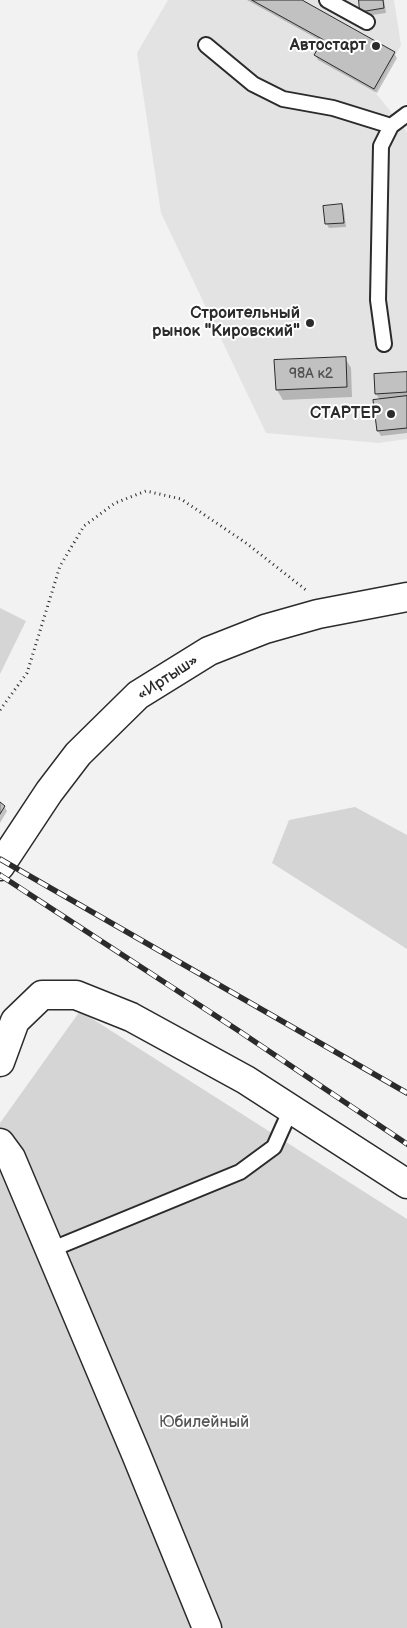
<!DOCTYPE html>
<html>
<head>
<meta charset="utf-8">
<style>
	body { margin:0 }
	canvas { display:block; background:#f2f2f2 }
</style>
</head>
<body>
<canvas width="407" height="1628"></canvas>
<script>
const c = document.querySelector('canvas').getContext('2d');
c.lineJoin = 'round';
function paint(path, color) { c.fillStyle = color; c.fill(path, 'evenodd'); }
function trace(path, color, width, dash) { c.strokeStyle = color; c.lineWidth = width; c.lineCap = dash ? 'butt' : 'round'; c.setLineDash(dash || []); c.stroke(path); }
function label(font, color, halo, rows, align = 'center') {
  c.font = font + ' "Balsamiq Sans",sans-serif'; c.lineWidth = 4; c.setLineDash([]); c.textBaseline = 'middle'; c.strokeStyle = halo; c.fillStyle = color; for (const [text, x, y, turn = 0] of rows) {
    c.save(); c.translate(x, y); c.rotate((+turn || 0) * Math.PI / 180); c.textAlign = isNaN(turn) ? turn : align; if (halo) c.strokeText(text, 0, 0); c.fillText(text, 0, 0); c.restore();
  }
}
const built = new Path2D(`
	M 168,0 L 394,0 L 401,45 L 375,92 L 407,132 L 407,439 L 379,443 L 266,433 L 161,213 L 137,53 Z`);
const green = new Path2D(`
	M 0,608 L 26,621 L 0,674 Z
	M 355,807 L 407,835 L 407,949 L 272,863 L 289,820 Z
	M 80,1011 L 407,1219 L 407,1628 L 0,1628 L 0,1123 Z`);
const shadow = new Path2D(`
	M 247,0 L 299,0 L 394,53 L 397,58 L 377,93 L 318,60 L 315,55 L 323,42 Z
	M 360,0 L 384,0 L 386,13 L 365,16 L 362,11 Z
	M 342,205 L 344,210 L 346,227 L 329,228 L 326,223 Z
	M 345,358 L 351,368 L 352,397 L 283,400 L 277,390 Z
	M 407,373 L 407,433 L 381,436 L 378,431 L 380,400 L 376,394 Z
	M 0,804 L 4,806 L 7,811 L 0,823 Z`);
const building = new Path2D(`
	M 252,0 L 302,0 L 395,52 L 374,89 L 314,55 L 323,40 Z
	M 359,0 L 383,0 L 384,8 L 360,12 Z
	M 342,204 L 344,223 L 325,224 L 323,206 Z
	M 346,357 L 347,387 L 276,390 L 274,360 Z
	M 407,372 L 407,392 L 375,394 L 374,374 Z
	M 407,396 L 407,428 L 377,431 L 373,400 Z
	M 0,802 L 5,806 L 0,814 Z`);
const path = new Path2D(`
	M 0,710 L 27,673 L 60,566 L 84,526 L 115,503 L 146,491 L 181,499 L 246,543 L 306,590`);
const lane = new Path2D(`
	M 327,0 L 367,22
	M 206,45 L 253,84 L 283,99 L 333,108 L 391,126
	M 384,344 L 378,300 L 381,146 L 391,126 L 407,114
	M 50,1250 L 240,1172 L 274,1147 L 291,1109`);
const street = new Path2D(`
	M 0,1062 L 15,1021 L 42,995 L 76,995 L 131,1017 L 246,1080 L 407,1184
	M 0,1143 L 11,1158 L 136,1454 L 207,1628`);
const primary = new Path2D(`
	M 0,866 L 49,792 L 78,754 L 138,695 L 209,651 L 265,629 L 318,614 L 407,597`);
const rail = new Path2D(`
	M 0,859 L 407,1093
	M 0,875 L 239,1031 L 407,1144`);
const markers = [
	[376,46,5,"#2b2b2b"],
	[310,323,5,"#2b2b2b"],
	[391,414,5,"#2b2b2b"]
];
const numberNames = [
	["98А к2",311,374]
];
const poiNames = [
	["Автостарт",366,46],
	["Строительный",300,314],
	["рынок \"Кировский\"",300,332],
	["СТАРТЕР",381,414]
];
const streetNames = [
	["«Иртыш»",168,678,-33]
];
const parkNames = [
	["Юбилейный",204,1423]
];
paint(built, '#e3e3e3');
paint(green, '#d5d5d5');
paint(shadow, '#0003');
paint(building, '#c1c1c1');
trace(building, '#2b2b2b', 1);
trace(lane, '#2b2b2b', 18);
trace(street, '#2b2b2b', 31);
trace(primary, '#2b2b2b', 31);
trace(path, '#2b2b2b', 3, [1, 4]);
trace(lane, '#fff', 14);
trace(street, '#fff', 28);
trace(primary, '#fff', 28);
trace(rail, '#2b2b2b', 5.5);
trace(rail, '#fff', 4, [11]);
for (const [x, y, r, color] of markers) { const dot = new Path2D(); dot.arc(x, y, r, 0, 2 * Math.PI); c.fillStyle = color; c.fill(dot); trace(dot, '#fff', 2); }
label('14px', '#505050', null, numberNames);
label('bold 16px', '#2b2b2b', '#fff', poiNames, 'right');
label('16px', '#2b2b2b', '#fff', streetNames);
label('16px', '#565656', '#fff', parkNames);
</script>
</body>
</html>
